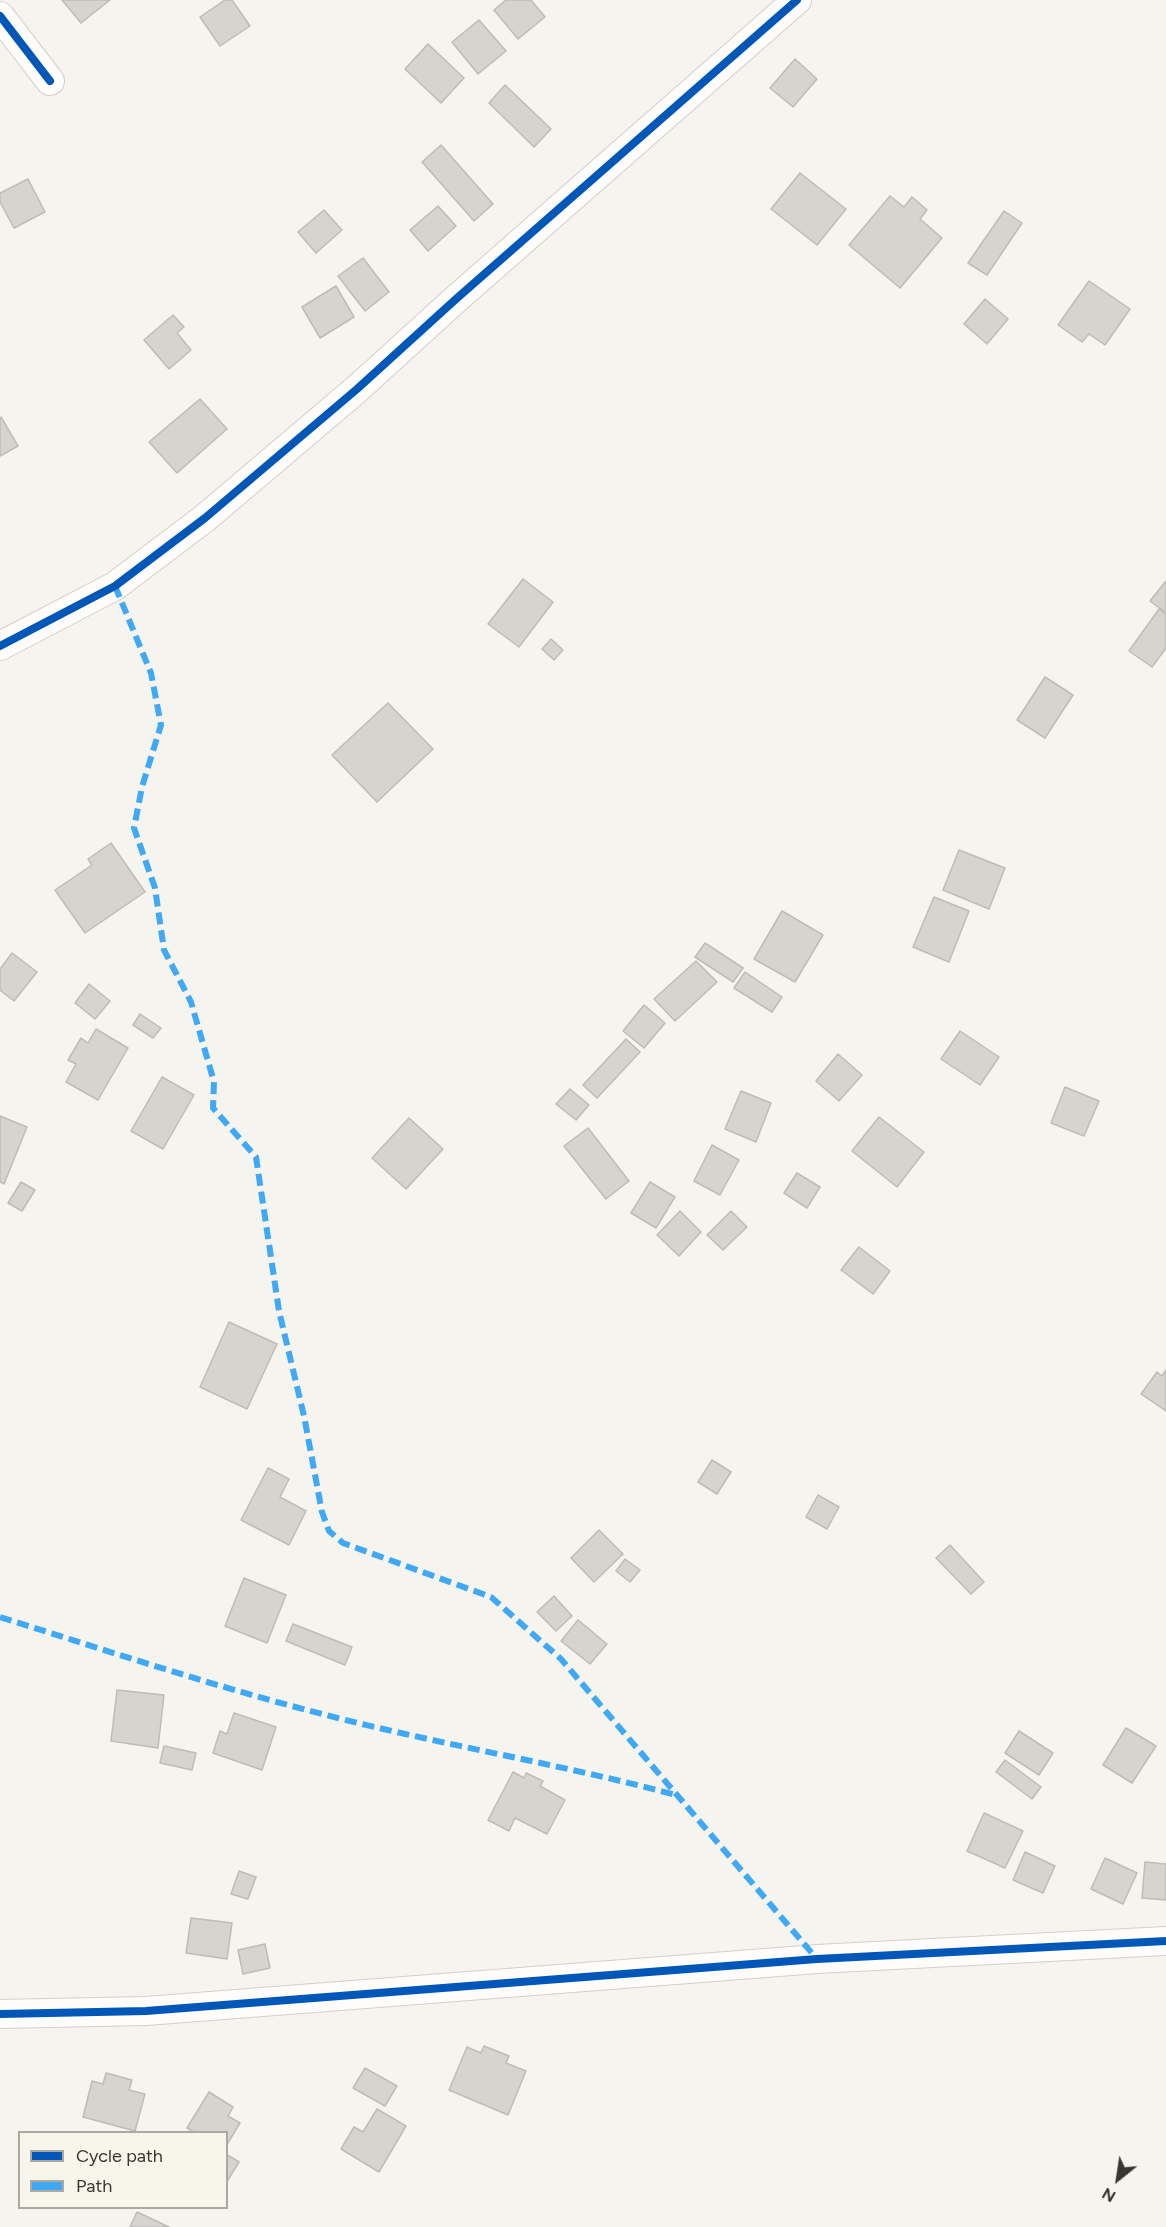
<!DOCTYPE html>
<html>
<head>
<meta charset="utf-8">
<style>
	body { margin:0 }
	#map { position:relative; width:1166px; height:2227px; overflow:hidden; background:#f5f4ee; font-family:Figtree,sans-serif }
	canvas { display:block }
	.legend { position:absolute; left:18px; top:2131px; width:210px; height:78px; box-sizing:border-box; background:#f8f5eb; border:2px solid #aba9a1; margin:0; padding:8px 10px; list-style:none; font-size:18px; color:#373632 }
	.legend li { display:flex; align-items:center; gap:12px; height:30px }
	.legend b { width:30px; border:2px solid #aba9a1 }
	.north { position:absolute; left:1088px; top:2149px; width:60px; height:60px; -webkit-text-stroke:4px #f8f5eb; paint-order:stroke; rotate:210deg; font-size:16px; font-weight:700; line-height:24px; text-align:center; color:#373632 }
	.north::after { content:''; display:block; margin:auto; width:21px; height:27px; background:#373632; clip-path:polygon(50% 0,100% 100%,50% 72%,0 100%) }
</style>
</head>
<body>
<div id="map">
<canvas width="1166" height="2227"></canvas>
<ul class="legend">
<li><b style="height:8px;background:#0057b8"></b>Cycle path</li>
<li><b style="height:8px;background:#3fa9f5"></b>Path</li>
</ul>
<div class="north">N</div>
</div>
<script>
const c = document.querySelector('canvas').getContext('2d');
c.lineJoin = 'round';
function paint(path, color) { c.fillStyle = color; c.fill(path, 'evenodd'); }
function trace(path, color, width, dash) { c.strokeStyle = color; c.lineWidth = width; c.lineCap = dash ? 'butt' : 'round'; c.setLineDash(dash || []); c.stroke(path); }
const building = new Path2D(`
	M 62,0 L 110,0 L 81,23 Z
	M 225,0 L 232,0 L 250,26 L 220,46 L 200,17 Z
	M 506,0 L 531,0 L 545,17 L 518,39 L 494,10 Z
	M 479,20 L 506,51 L 478,74 L 452,42 Z
	M 428,44 L 464,78 L 441,103 L 405,69 Z
	M 795,59 L 817,79 L 793,107 L 770,88 Z
	M 505,85 L 551,129 L 534,147 L 489,103 Z
	M 441,145 L 493,204 L 474,221 L 422,162 Z
	M 800,173 L 846,209 L 817,245 L 771,209 Z
	M 28,179 L 45,212 L 14,228 L 0,202 L 0,193 Z
	M 890,196 L 904,207 L 912,197 L 927,210 L 920,219 L 942,238 L 900,288 L 849,245 Z
	M 438,206 L 456,226 L 428,251 L 410,230 Z
	M 324,210 L 342,230 L 316,253 L 298,232 Z
	M 1004,211 L 1022,223 L 987,275 L 968,263 Z
	M 363,258 L 389,292 L 365,311 L 338,276 Z
	M 1089,281 L 1130,309 L 1105,345 L 1089,334 L 1082,342 L 1058,325 Z
	M 336,286 L 354,317 L 320,338 L 302,307 Z
	M 985,299 L 1008,319 L 987,344 L 964,324 Z
	M 173,315 L 184,327 L 177,333 L 191,350 L 169,369 L 144,340 Z
	M 200,399 L 227,429 L 177,473 L 149,442 Z
	M 1,417 L 18,446 L 0,456 L 0,418 Z
	M 523,579 L 553,602 L 519,647 L 488,624 Z
	M 1166,581 L 1166,613 L 1150,601 Z
	M 1159,609 L 1166,614 L 1166,648 L 1152,667 L 1129,651 Z
	M 551,639 L 563,650 L 554,660 L 542,649 Z
	M 1045,677 L 1073,695 L 1045,738 L 1017,720 Z
	M 388,703 L 433,749 L 377,802 L 332,755 Z
	M 111,843 L 145,892 L 85,933 L 55,890 L 92,865 L 88,859 Z
	M 959,850 L 1005,868 L 989,909 L 943,890 Z
	M 934,897 L 969,911 L 949,962 L 913,947 Z
	M 782,911 L 823,935 L 795,982 L 754,959 Z
	M 705,943 L 743,968 L 733,982 L 695,957 Z
	M 12,953 L 37,972 L 14,1001 L 0,990 L 0,969 Z
	M 696,961 L 717,982 L 675,1021 L 654,999 Z
	M 745,972 L 782,997 L 772,1012 L 734,988 Z
	M 89,984 L 110,1001 L 95,1019 L 75,1003 Z
	M 644,1005 L 665,1023 L 644,1048 L 623,1031 Z
	M 140,1014 L 161,1028 L 153,1038 L 133,1025 Z
	M 96,1029 L 128,1048 L 98,1100 L 66,1082 L 76,1064 L 68,1060 L 81,1038 L 88,1043 Z
	M 960,1031 L 999,1057 L 980,1085 L 941,1059 Z
	M 626,1039 L 640,1052 L 597,1098 L 583,1085 Z
	M 838,1054 L 862,1075 L 839,1101 L 816,1081 Z
	M 162,1077 L 194,1095 L 163,1149 L 131,1131 Z
	M 1065,1087 L 1099,1101 L 1084,1136 L 1051,1123 Z
	M 570,1089 L 589,1105 L 576,1120 L 556,1104 Z
	M 741,1091 L 771,1103 L 756,1142 L 725,1129 Z
	M 0,1116 L 27,1127 L 4,1184 L 0,1182 Z
	M 879,1117 L 924,1152 L 897,1187 L 852,1151 Z
	M 409,1118 L 443,1149 L 406,1189 L 372,1158 Z
	M 588,1128 L 629,1181 L 606,1199 L 564,1146 Z
	M 712,1145 L 739,1160 L 720,1195 L 694,1181 Z
	M 797,1173 L 820,1187 L 807,1208 L 784,1193 Z
	M 21,1182 L 35,1190 L 22,1211 L 8,1203 Z
	M 650,1182 L 675,1197 L 656,1228 L 631,1213 Z
	M 680,1211 L 701,1232 L 679,1256 L 657,1235 Z
	M 731,1211 L 747,1227 L 723,1250 L 707,1235 Z
	M 859,1247 L 890,1271 L 873,1294 L 841,1270 Z
	M 229,1322 L 277,1344 L 247,1409 L 200,1387 Z
	M 1166,1370 L 1166,1411 L 1141,1394 L 1157,1372 L 1162,1376 Z
	M 712,1460 L 731,1472 L 717,1494 L 698,1482 Z
	M 268,1468 L 289,1479 L 280,1497 L 306,1511 L 289,1545 L 241,1520 Z
	M 818,1495 L 839,1507 L 827,1529 L 806,1517 Z
	M 599,1530 L 623,1554 L 594,1582 L 571,1558 Z
	M 950,1545 L 984,1582 L 971,1594 L 936,1558 Z
	M 625,1559 L 640,1570 L 630,1582 L 616,1571 Z
	M 244,1578 L 286,1595 L 267,1643 L 225,1626 Z
	M 554,1596 L 572,1616 L 556,1631 L 537,1612 Z
	M 578,1620 L 607,1644 L 590,1664 L 561,1641 Z
	M 293,1624 L 352,1647 L 345,1665 L 286,1641 Z
	M 117,1690 L 164,1695 L 158,1748 L 111,1741 Z
	M 234,1713 L 276,1727 L 262,1770 L 213,1753 L 220,1731 L 227,1734 Z
	M 1126,1728 L 1156,1746 L 1132,1783 L 1103,1765 Z
	M 1019,1731 L 1053,1753 L 1039,1775 L 1005,1753 Z
	M 164,1746 L 196,1753 L 192,1770 L 160,1763 Z
	M 1005,1760 L 1041,1787 L 1032,1799 L 996,1772 Z
	M 513,1772 L 524,1778 L 526,1773 L 543,1781 L 540,1786 L 565,1800 L 547,1834 L 515,1818 L 509,1831 L 488,1820 Z
	M 984,1813 L 1023,1831 L 1005,1868 L 967,1851 Z
	M 1025,1852 L 1055,1866 L 1043,1893 L 1013,1880 Z
	M 1105,1858 L 1137,1873 L 1123,1904 L 1091,1889 Z
	M 1145,1862 L 1166,1864 L 1166,1900 L 1142,1898 Z
	M 239,1871 L 256,1877 L 248,1899 L 231,1894 Z
	M 191,1918 L 232,1923 L 227,1959 L 186,1953 Z
	M 265,1944 L 270,1968 L 243,1974 L 238,1950 Z
	M 484,2046 L 509,2056 L 506,2063 L 526,2071 L 508,2115 L 449,2090 L 467,2047 L 481,2053 Z
	M 365,2068 L 397,2086 L 385,2106 L 353,2088 Z
	M 106,2073 L 132,2080 L 129,2090 L 145,2094 L 135,2131 L 83,2117 L 92,2081 L 103,2084 Z
	M 209,2092 L 233,2107 L 228,2116 L 240,2123 L 226,2146 L 226,2132 L 194,2132 L 187,2128 Z
	M 377,2109 L 406,2126 L 379,2172 L 341,2149 L 354,2127 L 363,2132 Z
	M 226,2154 L 239,2162 L 226,2183 Z
	M 137,2212 L 169,2227 L 130,2227 Z`);
const street = new Path2D(`
	M 0,16 L 50,81
	M 0,646 L 115,586 L 205,518 L 357,389 L 456,299 L 797,0
	M 0,2014 L 146,2011 L 817,1959 L 1166,1941`);
const quiet = new Path2D(`
	M 115,586 L 151,673 L 161,725 L 142,787 L 134,828 L 155,888 L 164,950 L 191,1002 L 214,1082 L 213,1108 L 256,1157 L 279,1311 L 304,1416 L 322,1512 L 329,1531 L 343,1543 L 491,1597 L 561,1659 L 817,1959
	M 0,1617 C 108,1651 216,1687 326,1715 C 442,1745 560,1764 676,1795`);
const cycleway = new Path2D(`
	M 0,16 L 50,81
	M 0,646 L 115,586 L 205,518 L 357,389 L 456,299 L 797,0
	M 0,2014 L 146,2011 L 817,1959 L 1166,1941`);
paint(building, '#d7d4d0');
trace(building, '#bebcb8', 1.5);
trace(street, '#d1d0cb', 30);
trace(street, '#fefdfc', 28);
trace(quiet, '#3fa9f5', 6, [12, 6]);
trace(cycleway, '#0057b8', 8);
</script>
</body>
</html>
